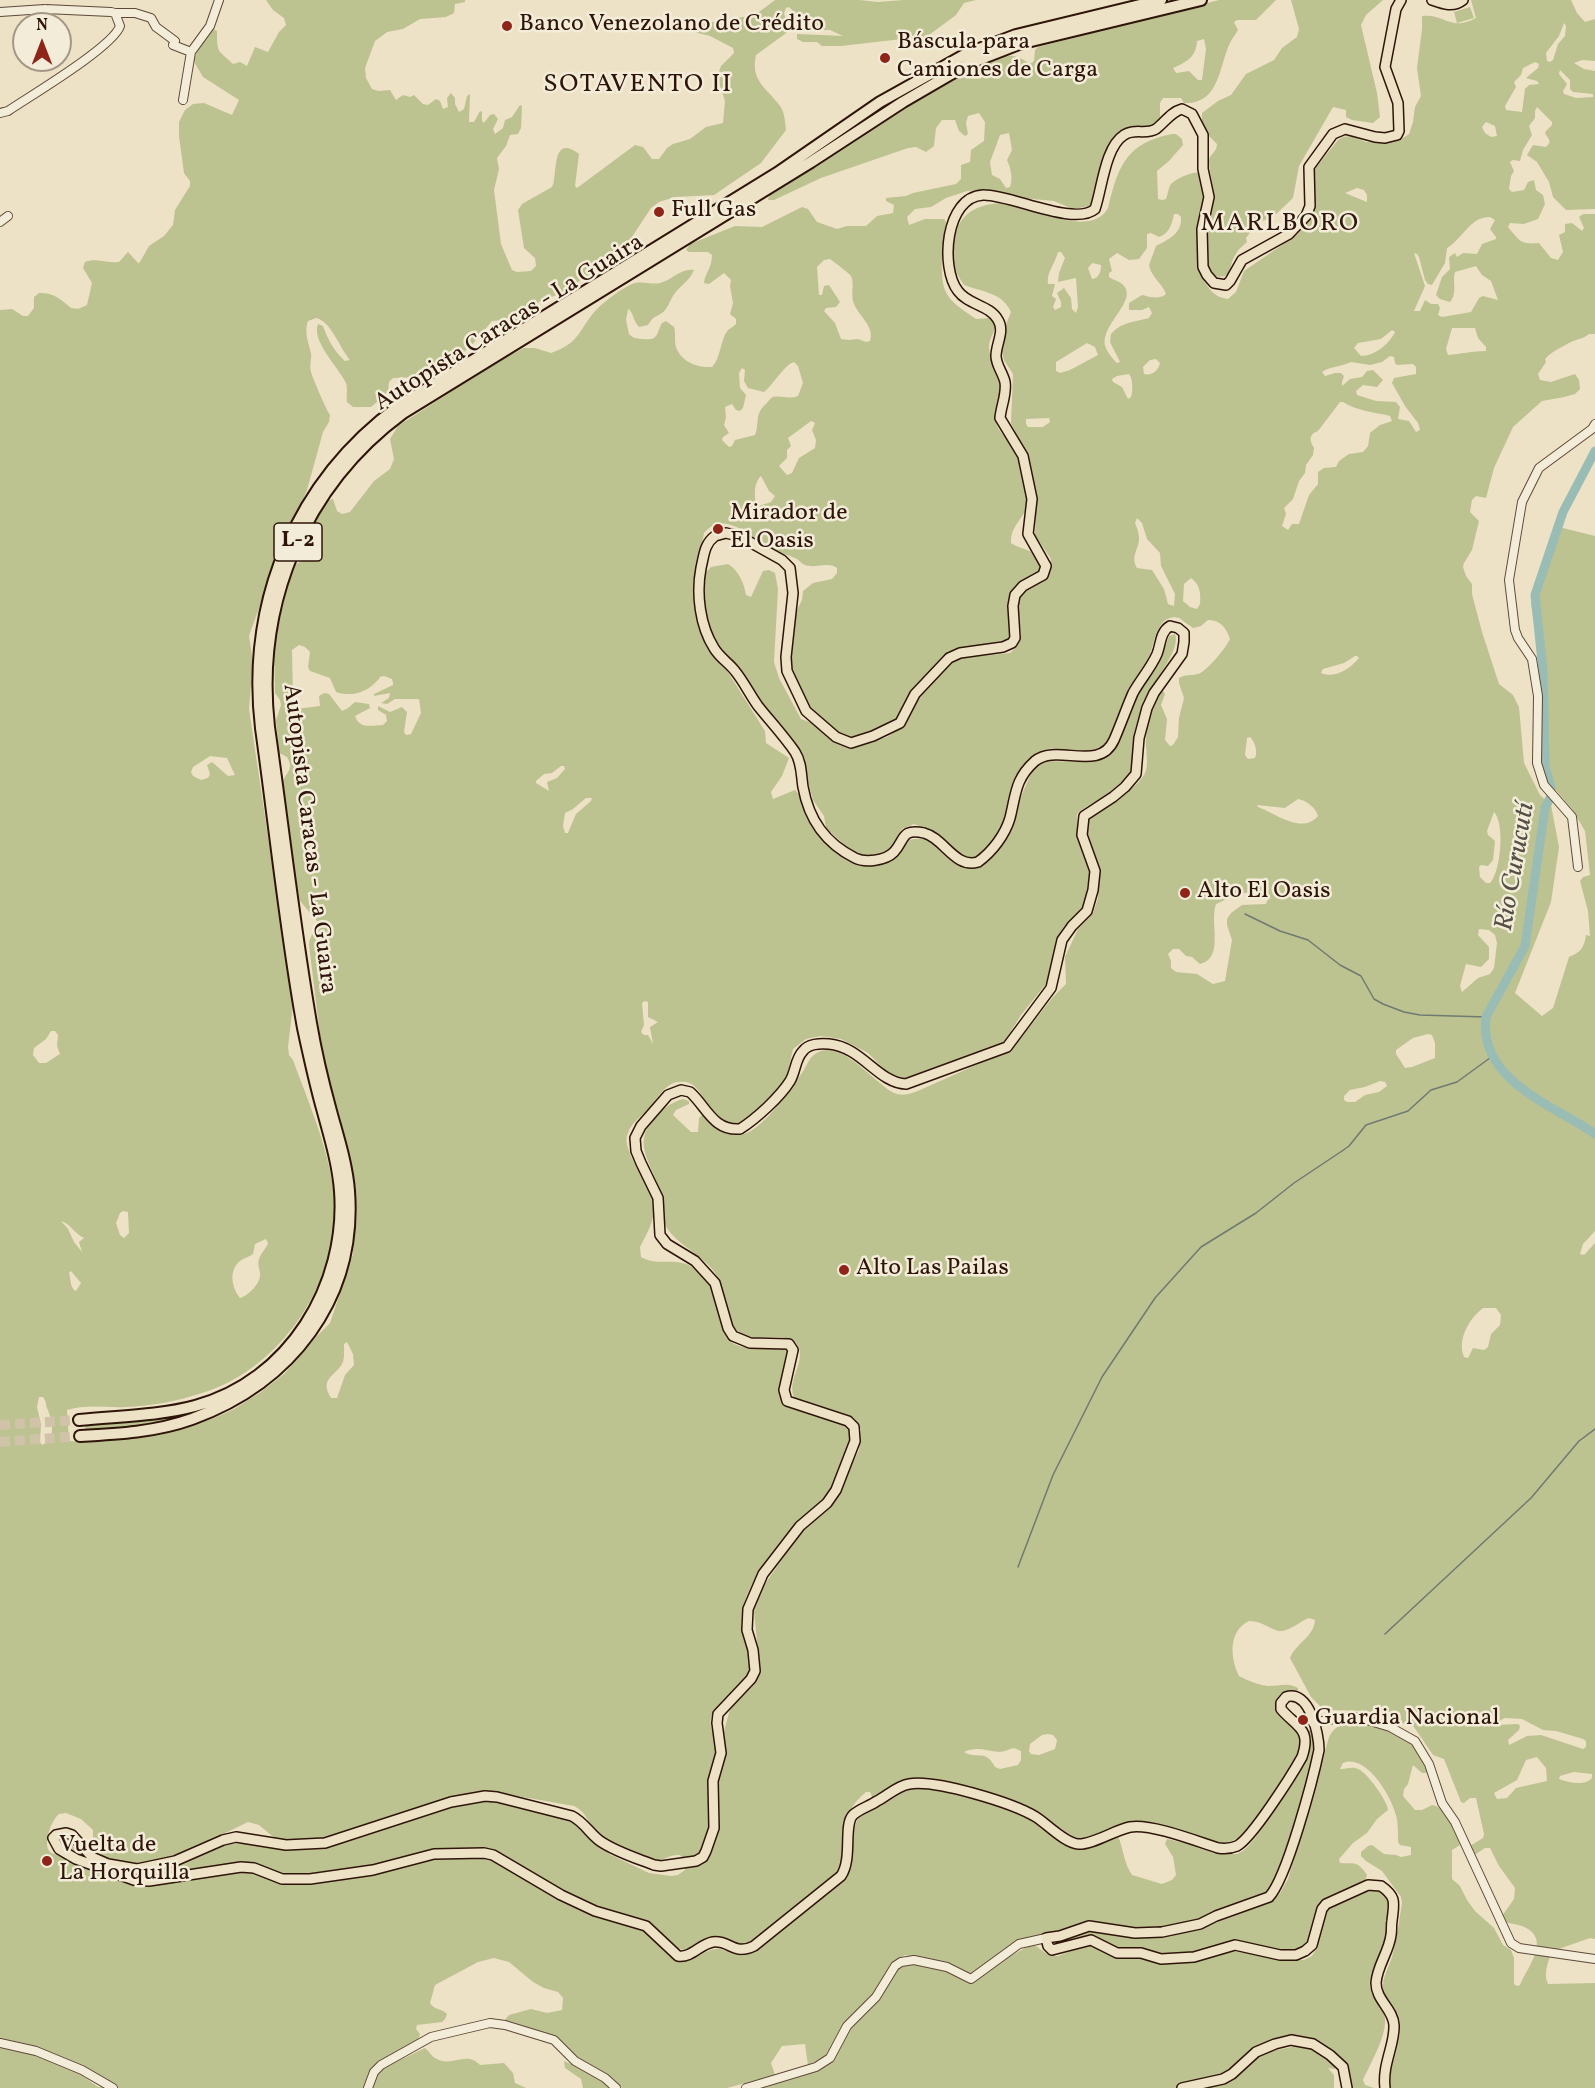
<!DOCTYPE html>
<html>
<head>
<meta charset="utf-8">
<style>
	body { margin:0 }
	#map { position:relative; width:1595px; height:2088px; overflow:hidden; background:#ede2c5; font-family:Vollkorn,serif }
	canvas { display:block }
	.north { position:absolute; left:12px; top:12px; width:60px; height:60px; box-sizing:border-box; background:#f3ecd9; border:2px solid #a59686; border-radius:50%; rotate:0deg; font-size:16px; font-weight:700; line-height:24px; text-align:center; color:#2f1509 }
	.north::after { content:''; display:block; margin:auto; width:21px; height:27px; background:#8f2418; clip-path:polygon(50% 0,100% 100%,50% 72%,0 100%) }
</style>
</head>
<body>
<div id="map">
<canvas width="1595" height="2088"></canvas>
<div class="north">N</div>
</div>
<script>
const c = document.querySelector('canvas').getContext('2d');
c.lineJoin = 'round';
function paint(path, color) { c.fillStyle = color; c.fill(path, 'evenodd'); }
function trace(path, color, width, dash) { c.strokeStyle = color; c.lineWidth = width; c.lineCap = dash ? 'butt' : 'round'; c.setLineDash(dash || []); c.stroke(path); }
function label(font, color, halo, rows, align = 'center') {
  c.font = font + ' Vollkorn,serif'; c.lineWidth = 5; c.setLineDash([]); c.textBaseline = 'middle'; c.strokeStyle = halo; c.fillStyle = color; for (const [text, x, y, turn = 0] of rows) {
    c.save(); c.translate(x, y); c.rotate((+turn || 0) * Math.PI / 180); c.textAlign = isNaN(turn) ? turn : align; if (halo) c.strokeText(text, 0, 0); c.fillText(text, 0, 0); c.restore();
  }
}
const green = new Path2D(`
	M 266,0 L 465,0 L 465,2 L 455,4 L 454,13 L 446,17 L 420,19 L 403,29 L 387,32 L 375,41 L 365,68 L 366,78 L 372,89 L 378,91 L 390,90 L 396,100 L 403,95 L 410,97 L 414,95 L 423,104 L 428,105 L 436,99 L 440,101 L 443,109 L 448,107 L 447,98 L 451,93 L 455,98 L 455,104 L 459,112 L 464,109 L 467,96 L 470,94 L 469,122 L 474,122 L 480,111 L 482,112 L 482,121 L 484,123 L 490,115 L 494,114 L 498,119 L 493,129 L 495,134 L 503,128 L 505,120 L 512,117 L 520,105 L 522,106 L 521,128 L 518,134 L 510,135 L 506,146 L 497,158 L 499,169 L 494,190 L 501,244 L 512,270 L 517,272 L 531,271 L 536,266 L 535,258 L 524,248 L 518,210 L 522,204 L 552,187 C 558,178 550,132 579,154 L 575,186 L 577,188 L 635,145 L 643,147 L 652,159 L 659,159 L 667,148 L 673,144 L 690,139 L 706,127 L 723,123 L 725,101 L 717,77 L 721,66 L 734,53 L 733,48 L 710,36 L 694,32 L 692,29 L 695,25 L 755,15 L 775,0 L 859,0 L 878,2 L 904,0 L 976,0 L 964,3 L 956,15 L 925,38 L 915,40 L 902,39 L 841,46 L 822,46 L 817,42 L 803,42 L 797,39 L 797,34 L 843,36 L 830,30 L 822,30 L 806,24 L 789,7 L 786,8 L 784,13 L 789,31 L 756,55 C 750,81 767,88 780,106 C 785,113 785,122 786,130 L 761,163 L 714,195 L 675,197 L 659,202 L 651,208 L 624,249 L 611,261 L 559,294 L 539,302 L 532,312 L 519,320 L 508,323 L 503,320 L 492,321 L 471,346 L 445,367 L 420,377 L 393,378 L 389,382 L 388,393 L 371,407 L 353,407 L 347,402 C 346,396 348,389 346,383 C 339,368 311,341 318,324 L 323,326 C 328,340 334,351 345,361 L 350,360 C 339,347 331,321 316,318 L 308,321 C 304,332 308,341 311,353 C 312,359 309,365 311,372 C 313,379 326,409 330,415 L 329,422 L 323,432 L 307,490 L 282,546 L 251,630 L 249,636 L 253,662 L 249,709 L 293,1005 L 288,1047 L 289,1055 L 293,1060 C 308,1101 326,1142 333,1186 C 346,1272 285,1368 202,1393 C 178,1401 151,1406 126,1407 C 106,1408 87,1404 67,1410 L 69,1441 L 88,1442 L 140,1438 L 212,1419 L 234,1409 L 261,1392 L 285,1373 L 313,1340 L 330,1323 L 353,1254 L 355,1186 L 322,1051 L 309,945 C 309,935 317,931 317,921 L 300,901 L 293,864 L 282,784 C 285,772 295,771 287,757 L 279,753 L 276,720 L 281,705 L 280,700 L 275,693 L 274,641 L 293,566 L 309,557 L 316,550 L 316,536 L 312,529 C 315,518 321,501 333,499 L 337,511 L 342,514 L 350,512 L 374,481 L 390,469 L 394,459 L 390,439 L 398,426 L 495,363 L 524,348 L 535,348 L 551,353 C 581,343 579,328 597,309 C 606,300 621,289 632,284 C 642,280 650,285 660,283 C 673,280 680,268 694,270 C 690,281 679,286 673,296 C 670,301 667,310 662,313 C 654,318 654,316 648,325 L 639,327 C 633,321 633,311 628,309 L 626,320 L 629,334 C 634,339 636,338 642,339 C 659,341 656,334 662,323 L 666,321 L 674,327 C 676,334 674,341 676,347 C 681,362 698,368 712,367 C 721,358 720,340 728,330 C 731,328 734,326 736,324 L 736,319 L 730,314 L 733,303 L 730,286 L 731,280 L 724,273 L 709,284 L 704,283 C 705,273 712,268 712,255 L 708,252 L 689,252 L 686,250 L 690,244 L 735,226 L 762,227 L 802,207 L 808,209 L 817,222 L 837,229 L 847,226 L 866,226 L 877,216 L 893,213 L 894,205 L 886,201 L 886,198 L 906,196 L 913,193 L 956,184 L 961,179 L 961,165 L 970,162 L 971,150 L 984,141 L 985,122 L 979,113 L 968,116 L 966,123 L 968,134 L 965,136 L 959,131 L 955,120 L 942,120 L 936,128 L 934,146 L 926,152 L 916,147 L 908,148 L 821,178 L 774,200 L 768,200 L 770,193 L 897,112 L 991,59 C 1008,54 1016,54 1030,64 L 1034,61 L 1035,50 L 1038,47 L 1219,0 L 1276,0 L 1256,20 L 1237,20 L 1234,22 L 1238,30 C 1236,34 1232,38 1230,43 C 1219,65 1220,105 1184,103 L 1181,98 L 1163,98 L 1160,103 L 1160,123 L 1156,128 L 1118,137 L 1090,206 L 1073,209 L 1054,201 L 1011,197 L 978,190 L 967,191 L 946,198 L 931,207 L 915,209 L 907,217 L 909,225 L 925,219 L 944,219 L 946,222 C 943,238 939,275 945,290 C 950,303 965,311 976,319 L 990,318 L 994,321 C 997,332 989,337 989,347 C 989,361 1001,373 1001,387 C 1001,398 992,411 996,423 C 999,433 1009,440 1015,448 C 1021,457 1027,490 1027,502 C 1028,516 1010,524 1011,543 C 1024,552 1038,547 1041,569 L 1040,572 C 1000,590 1012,602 1011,638 L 1007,640 L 961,648 L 943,656 L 910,693 L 899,718 L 882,729 L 848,738 L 840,735 L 812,713 L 797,686 L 791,669 L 790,657 L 795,614 L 802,600 L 803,591 L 813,583 L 832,579 L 837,573 L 837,568 C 828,561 815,569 805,565 C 802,564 800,561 797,559 C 790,555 782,554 775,551 C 755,541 725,507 704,533 L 695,582 L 699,625 L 714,655 L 726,669 L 765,731 L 766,743 L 789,758 L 782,776 L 771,792 L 773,799 L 795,790 C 803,797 804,810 808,820 C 820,847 851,853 875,862 L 906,840 L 925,838 L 933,842 L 958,865 L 969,868 L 977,866 L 1005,833 L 1033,769 L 1046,761 L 1078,762 L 1083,759 C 1063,747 1043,742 1026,763 C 1022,769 1016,775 1013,782 C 1007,798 1008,815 1000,831 C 995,842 986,851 976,858 L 964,857 L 934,832 L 914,824 L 902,829 L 892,847 L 886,851 L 866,856 L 851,851 L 826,828 L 824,816 L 813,800 L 801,757 L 713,642 L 705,619 L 702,581 L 706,572 L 711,567 L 728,564 C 739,571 744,583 746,595 L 751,597 L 763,571 L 769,570 L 775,573 L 778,589 L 774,662 L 779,678 L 801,719 L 812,723 L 836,742 L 843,745 L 860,746 L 887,737 L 895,732 L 900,727 L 926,688 L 949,663 L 961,658 L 1010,653 C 1035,635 1008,617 1019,596 C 1025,586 1041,582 1049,573 L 1051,559 L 1035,535 L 1036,504 L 1027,457 L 1011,423 L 1013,374 L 1004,360 L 1002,352 L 1005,327 L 1011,312 C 1002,292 982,292 964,285 C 952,267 951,258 955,237 C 959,211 984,201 1008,204 C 1034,208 1091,239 1108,208 C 1116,176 1122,149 1157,138 C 1163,136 1169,134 1176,134 L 1182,139 L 1183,145 L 1169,161 L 1157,171 L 1158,199 L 1162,200 L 1166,199 C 1168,195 1168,188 1171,184 C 1177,178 1192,171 1200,173 C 1202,180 1205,189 1205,196 C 1204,226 1187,261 1209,288 C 1214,295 1220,298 1228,299 L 1236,292 L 1244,271 L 1298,234 L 1303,226 L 1314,170 L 1338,140 L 1343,137 L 1351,136 L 1366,142 L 1372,142 L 1403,138 L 1409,134 L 1413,122 L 1415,107 L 1421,96 L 1417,68 L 1422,29 L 1422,16 C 1445,13 1450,32 1476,18 L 1471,0 L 1571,0 L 1577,13 L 1585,22 L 1595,19 L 1595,61 L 1582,60 L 1574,63 L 1584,69 L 1595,71 L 1595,209 L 1566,210 L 1553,197 L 1549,182 L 1537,162 L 1527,155 L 1533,145 L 1546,147 C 1554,140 1546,138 1545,132 L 1552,125 L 1552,122 L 1537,107 L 1535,111 L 1535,118 L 1529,126 L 1532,135 L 1523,150 L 1520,161 L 1513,160 L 1510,162 L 1514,171 L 1511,176 L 1509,189 L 1512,192 L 1524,190 L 1528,182 L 1534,180 L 1536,190 L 1543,195 L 1545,204 L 1538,219 L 1524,224 L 1510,223 L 1508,227 C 1519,240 1520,245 1539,243 L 1551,258 L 1558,260 L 1563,252 L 1559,235 L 1565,232 L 1565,224 L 1572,223 L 1582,231 L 1584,228 L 1579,217 L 1583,214 L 1595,214 L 1595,334 L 1589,334 C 1583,339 1577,339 1571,342 C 1562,347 1552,351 1545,359 L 1546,362 L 1538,374 L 1540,380 L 1551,382 L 1575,374 L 1579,380 L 1580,389 L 1575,394 L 1564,397 L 1542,401 L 1513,427 L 1494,468 L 1486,498 L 1476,496 L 1472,500 L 1470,512 L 1479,521 L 1472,550 L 1464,563 L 1463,567 L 1466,576 L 1472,584 L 1472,594 L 1482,632 L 1499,684 L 1513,695 L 1519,707 L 1524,763 L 1540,795 L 1551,805 L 1559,847 L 1551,902 L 1515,993 L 1542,1016 L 1553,1008 L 1569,957 C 1581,952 1584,948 1586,935 L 1590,936 L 1588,911 L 1580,881 L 1583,877 L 1590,875 L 1585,831 L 1572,809 L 1548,781 L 1541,768 L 1548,694 L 1543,682 L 1541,669 L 1543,653 L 1543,633 L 1541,627 L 1533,616 L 1531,604 L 1535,582 L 1559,527 L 1595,536 L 1595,1231 L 1583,1244 L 1580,1254 L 1584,1255 L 1595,1243 L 1595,1939 L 1590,1938 L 1553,1951 C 1548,1960 1543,1974 1548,1984 L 1595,1983 L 1595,2088 L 1390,2088 C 1388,2066 1399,2050 1400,2029 C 1400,2012 1384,2004 1383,1988 C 1382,1978 1389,1967 1392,1957 C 1397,1939 1399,1921 1402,1903 L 1401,1897 L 1382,1871 L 1366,1861 L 1361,1856 L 1361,1852 L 1368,1846 L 1372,1845 L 1384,1854 L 1396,1855 L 1401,1857 L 1411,1855 L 1411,1847 L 1400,1845 L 1398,1842 C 1398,1835 1398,1826 1397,1819 C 1393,1799 1367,1753 1343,1763 L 1340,1769 C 1345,1769 1353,1766 1358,1769 C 1367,1772 1388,1802 1388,1810 L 1377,1819 L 1367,1833 L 1353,1843 L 1339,1859 L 1340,1863 C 1355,1864 1357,1860 1367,1875 L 1365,1881 L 1324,1902 L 1310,1943 L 1299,1951 L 1282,1952 L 1246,1944 L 1194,1954 L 1162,1956 L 1114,1947 L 1101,1940 L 1054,1946 L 1061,1940 L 1090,1930 L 1147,1937 L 1205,1927 L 1271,1902 L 1280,1893 L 1288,1879 L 1329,1737 C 1343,1711 1373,1724 1395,1734 C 1400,1736 1408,1738 1412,1742 C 1419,1749 1424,1762 1428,1770 L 1427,1773 L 1422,1773 L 1413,1765 L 1408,1784 L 1404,1789 L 1403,1796 L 1415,1810 L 1422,1810 L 1432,1805 C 1449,1808 1455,1831 1460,1845 L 1452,1850 L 1452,1879 L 1460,1886 L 1467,1900 L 1475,1911 L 1494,1928 L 1503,1945 L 1511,1950 L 1514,1958 L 1514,1984 L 1517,1986 L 1520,1985 C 1526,1970 1546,1946 1532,1932 C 1525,1925 1513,1924 1505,1922 L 1502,1916 L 1514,1899 L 1515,1888 L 1499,1866 L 1490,1848 L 1485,1848 L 1476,1854 L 1474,1854 L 1470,1846 L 1483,1838 L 1484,1834 L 1476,1798 L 1470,1798 L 1464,1803 L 1461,1802 L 1444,1759 L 1433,1755 L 1414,1727 L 1367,1711 L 1328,1710 L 1321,1707 L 1311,1697 L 1290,1658 C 1296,1643 1314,1637 1315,1620 L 1309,1618 C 1300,1621 1293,1629 1282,1631 C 1273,1632 1264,1621 1249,1621 C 1228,1631 1230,1658 1239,1676 C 1248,1681 1259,1685 1268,1686 C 1280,1686 1288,1682 1298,1688 L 1298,1692 C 1286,1690 1280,1691 1276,1703 L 1278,1712 L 1293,1724 L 1301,1738 L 1293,1776 L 1306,1728 L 1310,1731 L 1314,1741 L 1311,1766 L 1290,1842 L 1278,1874 L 1270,1889 L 1266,1893 L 1206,1917 L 1168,1928 L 1144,1931 L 1089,1920 L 1054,1933 L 1025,1939 L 997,1963 L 1029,1946 L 1036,1946 L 1047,1954 L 1058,1956 L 1090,1944 L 1132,1956 L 1191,1961 L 1203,1960 L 1232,1951 L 1282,1959 L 1304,1960 L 1312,1956 L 1317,1948 L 1326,1908 L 1368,1888 L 1381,1890 L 1390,1900 C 1389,1912 1389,1925 1387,1937 C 1383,1952 1372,1965 1370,1980 C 1368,1994 1379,2002 1384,2014 C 1390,2031 1370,2064 1363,2080 L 1365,2085 L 1374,2088 L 1352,2088 L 1346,2065 L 1334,2053 L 1318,2042 L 1296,2037 L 1263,2053 L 1301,2045 C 1315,2050 1325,2056 1336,2066 L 1335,2069 L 1328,2068 L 1334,2075 L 1334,2088 L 760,2088 L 816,2069 L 828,2055 L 808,2065 L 805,2044 L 782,2046 L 771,2063 L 775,2075 L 727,2088 L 622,2088 C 610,2074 592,2069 578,2058 C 570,2052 566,2043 557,2038 L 504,2021 L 509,2015 L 531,2009 L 547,2013 L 562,2010 L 563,1998 L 558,1992 L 544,1988 L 533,1982 L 509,1962 L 494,1958 L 478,1962 L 435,1985 L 430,2003 C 434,2010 441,2008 447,2014 L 445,2019 L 442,2022 L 417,2025 L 416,2029 L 420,2034 L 418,2040 L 381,2067 L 388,2066 L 425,2048 C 430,2052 432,2058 439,2060 C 455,2066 466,2051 480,2065 L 504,2063 L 513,2073 L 515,2083 L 526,2088 L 0,2088 L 0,2048 L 9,2047 L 33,2053 L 53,2063 L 73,2069 L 98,2087 L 103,2087 L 104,2085 C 98,2068 77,2065 62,2059 C 42,2050 23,2041 0,2039 L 0,310 L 12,309 L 23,316 L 28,316 L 34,308 L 34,297 L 39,293 C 55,293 60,299 71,308 L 78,309 L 87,305 L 92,283 L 83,268 L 85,262 C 96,257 107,264 119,262 L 128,252 L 138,263 L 140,262 L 149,246 L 164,236 L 173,225 L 175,210 L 190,186 L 190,181 L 184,173 L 179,136 L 179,122 L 185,110 L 193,104 L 204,103 L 232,115 L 239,100 L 203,77 L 193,60 L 211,28 L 217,31 C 217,55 218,49 233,64 L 240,62 L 247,66 L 255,47 L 268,52 L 279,32 L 286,25 L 284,18 L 273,10 ZM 1564,23 L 1566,26 L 1565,36 L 1558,44 L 1553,60 L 1550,62 L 1547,61 L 1546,53 L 1559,36 ZM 1204,39 L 1206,49 L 1202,80 L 1198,80 L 1189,71 L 1176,73 L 1173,68 C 1187,62 1196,57 1197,41 ZM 1535,62 L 1539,64 L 1538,68 L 1526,78 L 1537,81 L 1539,84 L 1529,85 L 1525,89 L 1522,112 L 1506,110 L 1505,106 L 1516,87 L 1514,82 L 1521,75 L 1523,68 ZM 1560,70 L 1570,80 L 1570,89 L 1573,92 L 1593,94 L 1593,97 L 1576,98 L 1564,94 L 1563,91 L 1567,84 L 1559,74 ZM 1486,122 L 1495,126 L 1497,136 L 1491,137 L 1485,133 L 1482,127 ZM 1009,133 L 1012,150 L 1007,160 C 1011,168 1013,179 1010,187 L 1006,188 L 1000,179 L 992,175 L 990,162 L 1000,135 ZM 1357,188 L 1364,190 L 1367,195 L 1367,202 L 1345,193 ZM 1174,214 L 1178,214 L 1181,217 C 1182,234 1169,239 1156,246 L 1149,265 C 1151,277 1162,283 1166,294 C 1159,300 1150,297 1142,295 L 1129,303 L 1129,310 L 1142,310 L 1149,307 L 1152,313 L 1149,318 C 1135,322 1121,322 1111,334 L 1110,342 L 1120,362 L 1117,363 C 1113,359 1108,353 1106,348 C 1097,326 1141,300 1122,284 C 1119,281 1113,280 1109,277 L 1109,273 L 1112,271 L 1109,259 L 1117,253 L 1129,260 L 1139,259 L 1147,248 L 1147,234 L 1151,233 L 1159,237 C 1169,234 1172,224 1174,214 ZM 1490,217 L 1495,220 L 1490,229 L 1496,237 L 1496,239 L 1482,244 L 1477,254 L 1463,253 L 1457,257 L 1455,253 L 1449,257 L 1450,269 L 1442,277 L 1436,295 L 1440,299 L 1450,302 C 1458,293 1452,282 1455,272 L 1476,266 L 1482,275 L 1491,281 L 1498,300 L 1483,296 L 1479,298 L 1471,312 L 1442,317 L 1438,315 L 1440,308 L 1438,304 L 1431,304 L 1425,300 L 1420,311 L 1414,311 L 1425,286 L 1414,253 L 1417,254 L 1419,257 L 1425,280 L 1428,284 L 1432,285 L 1445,263 L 1447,248 C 1463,239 1469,217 1490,217 ZM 1058,252 L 1061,252 L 1065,258 L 1059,273 L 1058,282 L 1076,278 L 1078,307 L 1076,313 L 1072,309 L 1071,298 L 1064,288 L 1057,293 L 1061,302 L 1061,307 L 1055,310 L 1053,307 L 1056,299 L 1052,296 L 1055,284 L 1048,284 C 1046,273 1055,264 1058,252 ZM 830,259 C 833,261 850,274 851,276 C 855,284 850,295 854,304 C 859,316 875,327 870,341 L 866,342 L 858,339 L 849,340 L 841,339 L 835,323 L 824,311 L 826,308 L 836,307 L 840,302 L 829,285 L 824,286 L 822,295 L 819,295 L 817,267 L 824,260 ZM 1092,263 L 1101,265 C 1101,272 1099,278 1092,279 L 1088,268 ZM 1452,328 L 1475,328 L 1478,338 L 1486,347 L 1486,351 C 1472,351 1461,354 1448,355 L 1446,349 ZM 1392,330 L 1395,332 C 1389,344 1375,356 1361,356 L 1354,348 L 1358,343 L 1381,339 ZM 1087,343 L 1095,347 L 1098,355 L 1070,370 L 1060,373 L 1056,371 L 1056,362 ZM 1390,356 L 1394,357 L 1395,363 L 1397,365 L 1413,364 L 1416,367 L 1416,374 L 1394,378 L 1392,383 L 1405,406 L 1418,423 L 1420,430 L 1416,432 L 1409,421 L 1398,419 L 1400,407 L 1396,402 L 1376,401 L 1357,395 L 1356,391 L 1363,385 L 1377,387 L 1383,380 L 1373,370 L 1367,371 L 1362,377 L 1350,379 L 1342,386 L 1342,382 L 1344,376 L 1341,373 L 1335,373 L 1325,376 L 1322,372 C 1331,366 1341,367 1351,362 L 1370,365 L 1382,362 ZM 1156,359 L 1160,363 C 1158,371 1152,376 1144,374 L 1143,367 L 1150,360 ZM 794,362 L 798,366 L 803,383 L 798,396 C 789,400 782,395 773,397 C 770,398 768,402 766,404 C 754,414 760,423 755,435 L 735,440 L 732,446 L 729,447 L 722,440 L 723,437 L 729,433 L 724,425 L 726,417 L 725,407 L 732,404 L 736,410 L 740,411 L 743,408 L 746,395 L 740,388 L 739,373 L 742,368 L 745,370 L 744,381 L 748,388 L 764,392 C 773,385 784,365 794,362 ZM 1129,374 C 1133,379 1133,391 1131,397 L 1128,399 L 1122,387 L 1113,382 L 1112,379 L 1117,376 ZM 1340,402 L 1343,402 C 1357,411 1374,412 1390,416 L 1392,421 L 1380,425 L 1370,433 L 1368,446 L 1363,452 L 1349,454 L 1339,461 L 1336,467 L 1324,468 L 1318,472 L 1318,484 L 1309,495 L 1299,524 L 1292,524 L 1288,530 L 1282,526 L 1286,514 L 1284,508 L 1293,499 L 1299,481 L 1305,473 L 1306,465 L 1313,455 L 1314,448 C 1309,440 1309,434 1318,431 ZM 1049,418 L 1050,422 L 1043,427 L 1028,427 L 1026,424 L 1026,419 ZM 811,421 L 815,423 L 812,430 L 816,440 L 815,448 L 799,458 L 792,473 L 787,475 L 779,466 L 787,458 L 787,450 L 791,446 L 788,438 ZM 761,476 L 769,491 L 775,496 L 771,502 L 759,506 L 756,504 C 754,495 754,482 761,476 ZM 1137,518 L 1142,523 L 1147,539 L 1160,553 L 1161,566 L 1175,594 L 1174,606 L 1168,604 L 1164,589 L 1152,570 L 1137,568 C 1130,556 1139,550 1139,538 C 1139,533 1137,528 1135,523 ZM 1191,578 C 1200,584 1201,594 1200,604 L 1197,609 L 1190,607 L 1183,601 L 1184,584 ZM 1174,617 L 1179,618 L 1193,628 L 1201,626 L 1208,620 C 1219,619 1227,628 1230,639 C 1226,648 1206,672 1198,674 C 1190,676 1186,674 1179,678 L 1179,683 L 1184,698 L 1179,718 L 1178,737 L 1173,745 L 1170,746 L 1165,740 L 1167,719 L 1161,705 L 1165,694 L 1163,691 C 1151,700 1147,724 1146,738 C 1145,749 1150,766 1144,775 C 1131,795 1104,802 1089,820 L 1087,826 L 1088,839 L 1099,867 L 1098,898 L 1093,913 L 1078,929 L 1065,957 L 1066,984 L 1053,997 L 1012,1049 L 920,1090 C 913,1093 905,1096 897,1094 C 877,1088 841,1035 815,1054 C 809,1058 806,1067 802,1073 C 790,1089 759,1137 737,1135 C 724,1135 712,1123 703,1114 L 699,1118 L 698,1132 L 691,1132 L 673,1115 L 676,1110 L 689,1104 L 689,1101 L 683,1099 C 672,1102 660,1110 653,1119 C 632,1146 652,1163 660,1191 C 664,1204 660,1219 669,1231 C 682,1248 708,1258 718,1278 C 726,1295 724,1321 740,1333 C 754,1344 792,1328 799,1348 C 804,1364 787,1381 794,1397 L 849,1415 L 855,1419 L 861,1429 L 859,1450 L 834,1501 L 799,1534 L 761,1590 L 755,1602 L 754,1611 L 758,1652 L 756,1655 L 749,1653 C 742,1640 740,1622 743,1608 C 748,1582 779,1542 797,1523 C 806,1515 816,1507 824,1498 C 839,1481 852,1449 850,1426 L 842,1422 L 784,1406 C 774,1391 786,1370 791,1355 L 785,1345 C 771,1346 752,1350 739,1346 C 712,1337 723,1290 698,1271 C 678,1254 660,1268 641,1257 L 640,1247 C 648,1232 659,1212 653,1195 C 647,1179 635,1170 629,1151 C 627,1145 625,1139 628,1133 C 631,1122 644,1115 651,1106 C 658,1097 666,1083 678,1082 C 709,1077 700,1126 741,1124 L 781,1087 L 786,1080 L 793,1049 L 806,1039 L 821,1036 L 841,1039 L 868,1053 L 888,1073 L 904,1078 L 916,1076 L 969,1055 L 1003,1044 L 1021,1015 L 1046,984 L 1049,978 L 1056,939 L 1064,926 L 1075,918 L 1084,906 L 1090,871 L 1088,862 L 1077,837 L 1077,814 C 1092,799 1115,797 1129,777 C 1137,764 1133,750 1134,736 C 1136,723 1142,708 1147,696 C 1154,679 1181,651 1175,634 L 1169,636 L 1161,658 L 1120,714 L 1120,709 C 1128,691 1139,676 1148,659 C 1155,645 1154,620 1174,617 ZM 299,645 L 305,647 L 310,652 L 308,667 L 310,671 L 330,678 L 336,692 C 351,697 366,693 377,681 C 383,675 376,678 384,676 L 392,679 L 393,683 L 393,685 L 374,694 L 374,696 L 390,693 L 389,698 L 381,703 L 387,704 L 395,699 L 419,699 L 421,713 L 411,734 L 406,735 L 404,732 L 407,712 L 402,707 L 390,712 L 378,706 L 378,710 L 386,715 L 387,721 L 383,725 C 372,725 360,730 355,716 L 370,708 L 369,704 L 355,702 L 348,708 L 342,711 L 329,694 L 324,693 L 319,696 L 320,706 L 296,709 L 293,698 L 292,650 ZM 1355,656 L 1357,656 L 1359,658 C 1350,669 1334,679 1321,673 L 1323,669 L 1344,663 ZM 1250,737 C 1255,742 1258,752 1255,758 L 1248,759 L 1245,755 L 1247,738 ZM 210,756 L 227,758 L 235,775 L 228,776 L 212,762 L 207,765 L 210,774 L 208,778 L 201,780 L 193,776 L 191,772 L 193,767 ZM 561,766 L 564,766 L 565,769 L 557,778 L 547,782 L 549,791 L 536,783 L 536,781 L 544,774 L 552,773 ZM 586,798 L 592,798 L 591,801 L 576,814 L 568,833 L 565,833 L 563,826 L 565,813 L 573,809 ZM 1298,799 C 1306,800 1316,808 1318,816 C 1302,835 1275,813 1258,807 L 1257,805 L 1285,808 ZM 1494,812 C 1505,823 1501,872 1490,883 L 1486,883 L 1480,877 L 1479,867 L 1481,865 L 1488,866 L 1493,860 L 1495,841 L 1488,835 L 1487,831 ZM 1257,891 L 1269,897 L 1266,904 L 1242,905 L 1231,913 L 1227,919 L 1227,925 L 1232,940 L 1225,981 L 1213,984 L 1197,974 L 1176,972 L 1171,968 L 1171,961 L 1168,954 L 1173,949 L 1179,949 L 1186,956 L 1192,957 L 1200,964 C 1225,958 1209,923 1216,904 L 1238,894 ZM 1479,929 L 1489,930 L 1495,935 L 1497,943 L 1494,968 L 1490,974 L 1478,978 L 1462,992 L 1460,986 L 1466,964 L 1481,967 L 1489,959 L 1489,947 L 1478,935 ZM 645,1001 L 648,1002 L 648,1017 L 658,1022 L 650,1027 L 653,1044 L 648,1035 L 644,1035 L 641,1032 L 644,1025 L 642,1003 ZM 51,1031 L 55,1031 L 58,1035 L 57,1046 L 60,1054 L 46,1063 L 39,1063 L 33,1055 L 34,1048 L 46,1039 ZM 1428,1034 L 1432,1035 L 1435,1043 L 1435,1058 L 1412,1067 L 1405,1068 L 1396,1054 L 1396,1050 L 1413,1038 ZM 1380,1081 L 1385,1082 L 1387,1086 L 1379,1092 L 1365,1095 L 1355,1102 L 1347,1102 L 1344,1100 L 1344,1096 L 1350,1090 L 1365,1087 ZM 123,1211 L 128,1212 L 129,1233 L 124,1238 L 120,1235 L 116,1223 L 120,1213 ZM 61,1221 C 71,1224 75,1234 84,1238 L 79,1242 L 82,1252 L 74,1242 L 68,1229 ZM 266,1239 L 268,1243 C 266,1249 261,1253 259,1259 C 257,1265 260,1269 260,1274 C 261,1283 248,1296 240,1298 C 232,1288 228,1271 240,1261 C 244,1258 249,1257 253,1254 L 255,1244 ZM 71,1271 L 81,1283 L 76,1291 C 70,1289 71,1279 69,1273 ZM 1483,1308 L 1496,1308 L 1501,1315 L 1500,1325 L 1491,1334 L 1488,1347 L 1484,1350 L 1473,1348 L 1468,1358 L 1464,1357 C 1457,1339 1469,1319 1483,1308 ZM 347,1342 L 353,1354 L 354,1365 L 345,1375 L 337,1398 L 331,1398 C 319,1379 335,1376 342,1364 C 345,1358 344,1351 344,1344 ZM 39,1397 L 43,1397 C 47,1402 45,1405 48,1410 C 52,1421 57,1439 42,1445 L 40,1442 L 41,1424 L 37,1407 ZM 724,1701 L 732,1702 L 724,1731 L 718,1736 L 714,1735 C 707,1720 711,1711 724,1701 ZM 1505,1718 L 1522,1719 L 1543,1730 L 1556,1731 L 1583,1739 L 1586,1741 L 1586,1747 L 1583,1749 L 1541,1735 L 1527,1736 L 1509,1745 L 1508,1740 L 1519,1730 L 1520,1726 L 1518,1724 L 1497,1725 L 1497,1722 ZM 1048,1734 L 1053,1735 L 1057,1740 L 1055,1749 L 1039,1755 L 1031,1754 L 1029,1751 L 1030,1744 L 1042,1735 ZM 1014,1748 L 1021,1751 L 1021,1760 L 1018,1765 L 1000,1769 L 995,1767 C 985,1748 977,1760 964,1752 C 977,1746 986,1751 999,1752 C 1004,1752 1009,1749 1014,1748 ZM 1537,1757 L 1546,1768 L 1547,1781 L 1516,1788 L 1507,1798 L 1497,1799 L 1494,1793 L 1517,1780 L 1526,1760 ZM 1574,1772 L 1592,1774 L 1592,1778 C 1585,1786 1569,1783 1559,1779 L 1560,1776 ZM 919,1778 L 954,1784 L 1043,1817 L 1077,1839 L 1085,1838 L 1118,1827 L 1147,1822 L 1220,1843 C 1244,1844 1259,1814 1272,1797 L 1274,1795 L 1280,1799 C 1273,1811 1252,1848 1239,1853 C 1236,1855 1232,1854 1229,1853 L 1167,1839 L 1165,1844 L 1173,1857 L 1176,1875 L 1172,1880 L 1162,1884 L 1132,1875 C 1124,1864 1123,1847 1118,1836 L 1068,1844 C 1055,1835 1043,1825 1030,1818 C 1005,1805 946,1786 919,1788 C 905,1790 893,1797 881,1804 C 874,1808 862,1812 858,1819 C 849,1834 858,1856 844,1876 C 846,1841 836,1817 866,1792 L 870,1792 L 873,1799 L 902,1781 ZM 494,1792 L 574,1806 C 589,1814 587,1824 598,1833 C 610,1844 641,1861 657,1860 C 665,1860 671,1854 680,1855 L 685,1861 L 685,1870 L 678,1875 L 671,1876 L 649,1873 L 611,1855 L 571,1820 L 499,1802 L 485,1802 L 455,1807 L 344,1843 L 338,1842 ZM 66,1813 L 81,1819 L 93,1830 L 93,1847 L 96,1854 L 116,1863 L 145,1871 C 122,1894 86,1868 63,1856 C 59,1854 53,1855 50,1852 C 42,1844 52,1819 59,1814 ZM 248,1822 L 259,1825 L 277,1840 L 254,1843 L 230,1844 L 210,1850 L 184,1853 ZM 633,1917 C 660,1921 661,1942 683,1950 C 694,1949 700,1936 712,1937 C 722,1937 729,1944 739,1945 C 746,1946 759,1942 767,1941 C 757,1949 748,1960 733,1954 C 726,1952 723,1948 715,1949 C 701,1952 693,1962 679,1961 L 648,1933 L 637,1928 L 629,1919 ZM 905,1955 L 949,1963 L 963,1972 L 909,1963 L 901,1966 L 897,1970 L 878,2000 L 853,2020 L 850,2017 L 872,1997 L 896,1960 Z
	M 1291,0 L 1383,0 L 1366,15 L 1361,25 L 1377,93 L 1380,117 L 1373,123 L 1352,120 L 1346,117 L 1346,110 L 1333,107 L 1299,166 L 1293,198 L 1272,218 L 1258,222 L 1246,238 L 1247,242 C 1243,246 1238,249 1236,254 C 1227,266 1235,280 1213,276 C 1193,253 1213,220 1213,193 C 1213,182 1209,171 1209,160 C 1210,154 1217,152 1217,144 L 1208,135 L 1202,121 L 1202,113 L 1218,101 L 1231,95 L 1246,74 L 1274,60 L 1282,48 L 1297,37 L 1299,29 Z
	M 1470,7 L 1474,18 L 1457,23 L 1454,12 Z
	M 207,1407 L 208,1409 C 174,1419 119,1436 85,1430 L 86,1423 Z
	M 65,1840 L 71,1840 L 87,1859 L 74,1854 L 63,1845 Z
	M 564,2061 L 591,2073 L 614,2088 L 583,2088 L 581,2079 L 565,2068 Z`);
const stream = new Path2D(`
	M 1245,914 L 1280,931 L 1308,940 L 1340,965 L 1361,976 L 1374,999 L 1383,1004 L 1404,1012 L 1420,1015 L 1486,1017
	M 1018,1567 L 1053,1475 L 1102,1377 L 1155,1298 L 1201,1247 L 1256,1213 L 1294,1183 L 1342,1151 L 1349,1146 L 1366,1125 L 1408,1111 L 1431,1090 L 1457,1082 L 1494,1055
	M 1398,1622 L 1385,1634 L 1531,1498 L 1579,1441 L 1595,1429`);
const river = new Path2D(`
	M 1595,451 L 1563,512 L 1535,595 L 1543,671 L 1545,766 L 1551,788 L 1551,796 L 1545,808 L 1525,946 L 1486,1017 C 1478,1081 1554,1105 1595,1134`);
const highwayTunnel = new Path2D(`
	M 0,1425 L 79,1420
	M 0,1442 L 80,1436`);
const minor = new Path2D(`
	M 45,9 L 51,24
	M 0,12 L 45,9 L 111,12 L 115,13 L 120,26 C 113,47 30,96 8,111 L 0,113
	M 115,13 L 135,13 L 151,18 L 156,27 L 175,41 L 173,45 L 191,52
	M 183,100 L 191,52 L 210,26 L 219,0
	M 0,222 L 8,216
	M 1578,867 L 1572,817 L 1544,785 L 1537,763 L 1538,696 L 1532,659 L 1518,638 L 1515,630 L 1509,580 L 1522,502 L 1539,468 L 1592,429 L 1595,424
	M 1313,1723 L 1338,1718 L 1357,1717 L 1390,1727 L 1415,1741 L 1429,1764 L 1442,1803 L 1455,1822 L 1511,1943 L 1519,1948 L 1595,1959
	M 0,2043 L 36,2051 L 82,2070 L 113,2088
	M 368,2088 L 374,2072 L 381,2065 L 431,2037 L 490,2023 L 505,2025 L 554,2040 L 575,2061 L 605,2078 L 616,2088
	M 746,2088 L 816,2067 L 830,2058 L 847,2026 L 876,1997 L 895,1966 L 901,1962 L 914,1960 L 947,1967 L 971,1979 L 1019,1944 L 1046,1938`);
const major = new Path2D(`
	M 1432,0 C 1443,4 1453,8 1463,0
	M 1182,2088 L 1223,2079 L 1232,2074 L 1256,2052 L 1275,2044 L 1291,2040 L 1313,2044 L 1330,2055 L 1343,2067 L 1347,2088
	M 1385,2088 C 1382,2064 1395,2045 1394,2025 C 1393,2009 1376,2000 1376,1983 C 1377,1966 1389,1952 1391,1935 C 1392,1930 1391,1926 1392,1921 C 1394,1903 1397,1897 1381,1886 L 1368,1885 L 1326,1904 L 1322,1909 L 1312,1945 L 1305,1951 L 1296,1955 L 1280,1955 L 1235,1945 L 1194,1957 L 1161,1959 L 1141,1953 L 1117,1953 L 1091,1940 L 1052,1950 L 1048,1946 L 1046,1938 L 1060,1936 L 1089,1926 L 1135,1933 L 1162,1932 L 1200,1924 L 1216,1916 L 1269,1897 C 1287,1878 1313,1779 1319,1750 C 1319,1733 1309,1689 1286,1697 L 1281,1703 L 1281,1709 C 1296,1727 1312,1728 1302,1757 C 1292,1775 1252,1838 1237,1846 C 1230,1849 1225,1849 1218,1848 C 1196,1841 1150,1823 1130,1827 C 1115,1830 1092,1845 1078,1844 C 1065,1843 1047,1824 1036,1817 C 1013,1803 935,1779 909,1784 C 897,1786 887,1796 877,1801 C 870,1806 859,1809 853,1815 C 843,1825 853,1858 841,1876 L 754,1946 C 734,1956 730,1940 713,1942 C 700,1944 692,1958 678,1956 L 646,1926 L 595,1911 L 561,1895 L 493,1855 L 484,1853 L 434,1854 L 373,1870 L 310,1879 L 282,1879 L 254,1868 L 241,1867 L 149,1881 L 134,1880 L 76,1859 L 59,1849 L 53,1838 L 56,1835 L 66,1833 L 72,1835 L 92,1857 L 108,1864 L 137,1869 L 175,1861 L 223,1840 L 236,1837 L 286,1845 L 325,1843 L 451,1802 L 485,1796 L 497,1797 L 572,1816 C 584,1822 590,1834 600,1841 C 616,1852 636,1858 654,1865 L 661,1866 L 696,1861 L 703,1857 L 706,1851 L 714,1828 L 713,1781 L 721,1753 L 717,1723 L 718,1714 L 751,1679 L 755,1671 L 753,1650 L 747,1630 L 748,1609 L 763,1574 L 800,1526 L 827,1503 L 836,1490 L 855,1441 L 854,1427 L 848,1421 L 787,1401 L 784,1390 L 793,1350 L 789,1344 L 750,1343 L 733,1336 L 728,1328 L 715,1283 L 695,1261 L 667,1244 L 660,1235 L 658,1198 L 641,1163 L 636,1151 L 635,1138 L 641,1126 L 668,1095 L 681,1090 L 690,1092 C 706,1106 713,1131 740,1129 C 756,1119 780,1097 790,1081 C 796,1071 795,1059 803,1051 C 808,1044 820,1043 829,1044 C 862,1047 878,1083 906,1084 L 1007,1047 L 1051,988 L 1062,940 L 1072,926 L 1087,911 L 1093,890 L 1095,871 L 1082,835 L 1084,816 L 1113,797 L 1125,787 L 1136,774 L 1139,738 L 1147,708 L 1154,693 L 1182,654 L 1184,642 L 1184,633 L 1178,628 L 1170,626 C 1160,632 1161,644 1157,654 C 1151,668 1140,680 1133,693 C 1126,709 1121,724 1114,740 C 1099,773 1057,743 1035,761 C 1015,779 1016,794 1010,818 C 1005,835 992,852 978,862 C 955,869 944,838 924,833 C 901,828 905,840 894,852 C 885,861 865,863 855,858 C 825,843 809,820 803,787 C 801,775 802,763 795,752 C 784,736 770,721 758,706 C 750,695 744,682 735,671 C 729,663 719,657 714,648 C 700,626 696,594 701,568 C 704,556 704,544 715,536 L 726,533 L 739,536 L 782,560 L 790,568 L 793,593 L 786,657 L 787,671 L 806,711 L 836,737 L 851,743 L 873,736 L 900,723 L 915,694 L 949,658 L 960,653 L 1003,647 L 1012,643 L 1015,638 L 1013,606 L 1015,595 L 1023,586 L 1043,575 L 1046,566 L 1028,534 L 1032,499 L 1023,456 L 1000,418 C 1001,406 1007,394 1005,382 C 1003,373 996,365 996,356 C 996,344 1005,331 998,320 C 990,305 968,305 958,291 C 940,268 945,197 983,195 C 1010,194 1074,227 1095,209 C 1102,189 1105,147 1124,135 C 1134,128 1147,135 1156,129 C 1165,122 1171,112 1182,109 L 1192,114 L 1203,135 L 1203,169 L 1209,197 L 1202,229 L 1203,267 L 1207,275 L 1214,283 L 1226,285 L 1230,281 L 1242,260 L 1289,234 L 1306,216 L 1310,206 L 1309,167 L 1333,134 L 1345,129 L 1375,137 L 1385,138 L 1397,135 L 1399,131 L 1398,103 L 1385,67 L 1396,9 L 1401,0`);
const highway = new Path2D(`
	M 79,1420 C 117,1416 158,1416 195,1406 C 289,1381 347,1285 340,1191 C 338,1164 330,1138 323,1112 C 315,1084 309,1056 303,1028 C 285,929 275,828 261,728 C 246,602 296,481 399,406 L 777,173 L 880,102 L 966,54 L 1016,35 L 1161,0
	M 80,1436 C 118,1434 156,1432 192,1419 C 291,1383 357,1299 349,1191 C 347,1164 338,1137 331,1111 C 323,1082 316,1053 311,1023 C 294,925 283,825 269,727 C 255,604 304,486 403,413 L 811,162 L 903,102 L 970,63 L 1019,44 L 1201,0`);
const markers = [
	[507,26,6,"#8f2418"],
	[885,58,6,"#8f2418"],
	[659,212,6,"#8f2418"],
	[718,529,6,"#8f2418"],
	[1185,893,6,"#8f2418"],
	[844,1270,6,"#8f2418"],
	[1303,1720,6,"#8f2418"],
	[47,1861,6,"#8f2418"]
];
const shields = [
	[298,542,48]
];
const shieldNames = [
	["L-2",298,542]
];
const poiNames = [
	["Banco Venezolano de Crédito",519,26],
	["Báscula para",897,44],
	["Camiones de Carga",897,72],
	["Full Gas",671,212],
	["Mirador de",730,515],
	["El Oasis",730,543],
	["Alto El Oasis",1197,893],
	["Alto Las Pailas",856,1270],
	["Guardia Nacional",1315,1720],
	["Vuelta de",59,1847],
	["La Horquilla",59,1875]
];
const streetNames = [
	["Autopista Caracas - La Guaira",510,324,-32],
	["Autopista Caracas - La Guaira",308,839,83]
];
const neighbourhoodNames = [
	["SOTAVENTO II",638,86],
	["MARLBORO",1280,225]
];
const waterNames = [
	["Río Curucutí",1517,867,-80]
];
paint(green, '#bdc291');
trace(stream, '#6f7a70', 1.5);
trace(river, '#99bdb5', 9);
trace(highwayTunnel, '#d0c3a9', 10, [10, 5]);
trace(minor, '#5e4838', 10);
trace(major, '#2f1509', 12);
trace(highway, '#2f1509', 14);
trace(minor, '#f3ecd9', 8);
trace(major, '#ede2c5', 9);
trace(highway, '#ede2c5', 10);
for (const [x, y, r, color] of markers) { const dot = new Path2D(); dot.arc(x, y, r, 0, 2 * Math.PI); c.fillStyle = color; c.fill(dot); trace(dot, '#f3ecd9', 2); }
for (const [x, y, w] of shields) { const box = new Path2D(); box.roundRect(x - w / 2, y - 19, w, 38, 4.5); c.fillStyle = '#f3ecd9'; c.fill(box); trace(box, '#2f1509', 1.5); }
label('bold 22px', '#2f1509', null, shieldNames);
label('24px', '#2f1509', '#f3ecd9', poiNames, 'left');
label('24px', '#2f1509', '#f3ecd9', streetNames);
c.letterSpacing = '1.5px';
label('26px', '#2f1509', '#f3ecd9', neighbourhoodNames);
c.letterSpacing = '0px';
label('italic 26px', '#545045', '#f3ecd9', waterNames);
</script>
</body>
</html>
